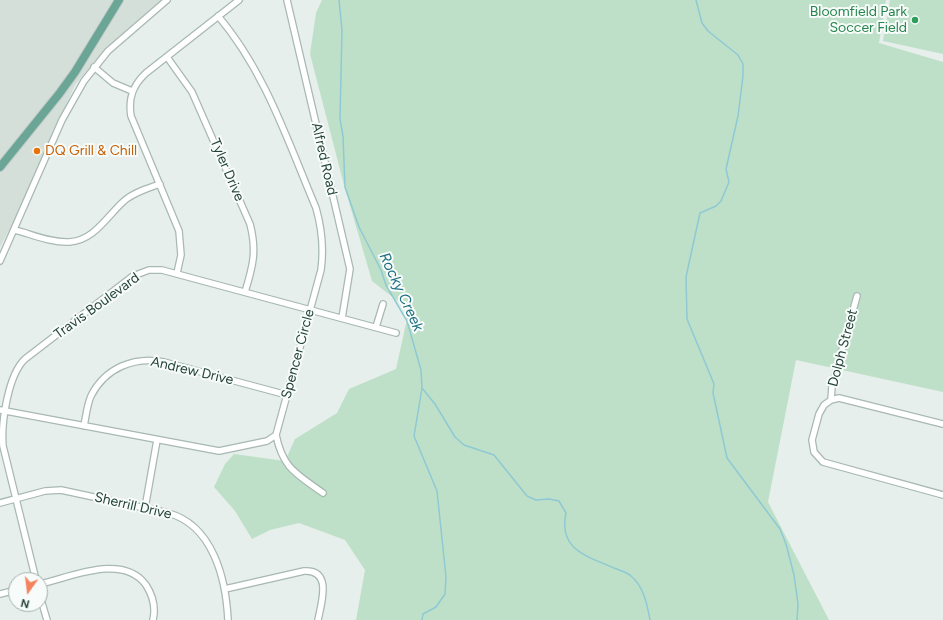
<!DOCTYPE html>
<html>
<head>
<meta charset="utf-8">
<style>
	body { margin:0 }
	#map { position:relative; width:943px; height:620px; overflow:hidden; background:#e6efeb; font-family:Figtree,sans-serif }
	canvas { display:block }
	.north { position:absolute; left:8px; top:572px; width:40px; height:40px; box-sizing:border-box; background:#f7fbf9; border:1px solid #a3b1ad; border-radius:50%; rotate:194deg; font-size:11px; font-weight:700; line-height:16px; text-align:center; color:#24423a }
	.north::after { content:''; display:block; margin:auto; width:14px; height:18px; background:#f4845f; clip-path:polygon(50% 0,100% 100%,50% 72%,0 100%) }
</style>
</head>
<body>
<div id="map">
<canvas width="943" height="620"></canvas>
<div class="north">N</div>
</div>
<script>
const c = document.querySelector('canvas').getContext('2d');
c.lineJoin = 'round';
function paint(path, color) { c.fillStyle = color; c.fill(path, 'evenodd'); }
function trace(path, color, width, dash) { c.strokeStyle = color; c.lineWidth = width; c.lineCap = dash ? 'butt' : 'round'; c.setLineDash(dash || []); c.stroke(path); }
function label(font, color, halo, rows, align = 'center') {
  c.font = font + ' Figtree,sans-serif'; c.lineWidth = 4; c.setLineDash([]); c.textBaseline = 'middle'; c.strokeStyle = halo; c.fillStyle = color; for (const [text, x, y, turn = 0] of rows) {
    c.save(); c.translate(x, y); c.rotate((+turn || 0) * Math.PI / 180); c.textAlign = isNaN(turn) ? turn : align; if (halo) c.strokeText(text, 0, 0); c.fillText(text, 0, 0); c.restore();
  }
}
const built = new Path2D(`
	M 0,0 L 164,0 L 107,47 L 75,85 L 16,217 L 0,247 Z`);
const green = new Path2D(`
	M 322,0 L 886,0 L 879,43 L 943,62 L 943,392 L 796,360 L 768,502 L 829,620 L 356,620 L 365,570 L 345,540 L 299,523 L 270,530 L 252,539 L 235,511 L 214,487 L 225,464 L 234,454 L 285,461 L 295,439 L 337,413 L 349,389 L 396,369 L 409,310 L 372,281 L 344,185 L 310,54 L 316,13 Z
	M 890,0 L 943,0 L 943,54 L 883,41 Z`);
const stream = new Path2D(`
	M 339,0 L 342,30 L 340,119 L 343,136 L 345,187 L 359,227 L 381,270 L 386,285 L 407,321 L 421,370 L 422,388 L 414,436 L 437,491 L 446,577 L 445,594 L 436,607 L 423,614 L 422,620
	M 696,0 L 702,23 L 708,31 L 738,55 L 743,64 L 743,76 L 738,116 L 726,169 L 729,182 L 721,201 L 716,206 L 700,213 L 686,277 L 687,319 L 714,384 L 713,393 L 727,458 L 780,529 L 786,544 L 794,575 L 798,604 L 797,620
	M 422,388 L 435,404 L 455,437 L 464,445 L 494,455 L 527,496 L 536,500 L 549,499 L 559,501 L 566,513 C 558,550 587,556 614,568 C 619,570 627,572 631,576 C 644,587 647,604 650,620`);
const street = new Path2D(`
	M 287,0 L 350,269 L 342,318
	M 167,57 L 192,92 L 250,224 C 257,251 253,266 245,292
	M 94,67 L 113,83 L 132,91
	M 15,230 C 31,234 51,243 69,242 C 94,241 107,216 124,201 C 133,193 148,188 160,184
	M 0,261 L 62,120 L 84,81 L 108,51 L 167,0
	M 177,273 L 181,255 L 179,231 L 131,116 C 128,98 133,85 146,73 L 239,0
	M 376,327 L 383,304
	M 831,400 L 832,386 L 857,296
	M 0,410 L 219,451 L 267,441 L 276,435 L 321,270 C 324,248 322,229 316,208 C 288,142 265,71 218,16
	M 943,424 L 839,398 L 831,400 L 824,405 L 819,414 L 812,440 L 814,452 L 823,462 L 943,495
	M 84,426 C 86,416 87,405 91,396 C 105,368 134,356 164,362 L 287,395
	M 276,435 C 283,469 297,474 323,493
	M 0,503 L 45,491 L 61,490 L 168,513 C 213,525 226,579 228,620
	M 145,508 L 157,440
	M 36,580 L 3,446 C 1,423 8,375 25,359 L 133,276 L 149,270 L 162,270 L 396,333
	M 40,584 C 71,577 123,553 146,585 C 153,596 156,607 153,620
	M 225,589 L 304,571 C 333,569 321,604 318,620
	M 0,594 L 16,590
	M 40,596 L 47,620`);
const primary = new Path2D(`
	M 0,167 L 59,94 L 75,72 L 119,0`);
const markers = [
	[915,20,4,"#2e9e5b"],
	[37,151,4,"#e8710a"]
];
const leisureNames = [
	["Bloomfield Park",907,12],
	["Soccer Field",907,28]
];
const foodNames = [
	["DQ Grill & Chill",45,151]
];
const streetNames = [
	["Alfred Road",324,159,77],
	["Tyler Drive",227,170,67],
	["Travis Boulevard",97,306,-36],
	["Dolph Street",843,348,-75],
	["Spencer Circle",298,354,-75],
	["Andrew Drive",192,371,13],
	["Sherrill Drive",133,506,13]
];
const waterNames = [
	["Rocky Creek",401,292,65]
];
paint(built, '#d4dfda');
paint(green, '#bfe0c8');
trace(stream, '#8ec9d4', 1.5);
trace(street, '#a8b8b2', 8);
trace(primary, '#c2cac8', 10);
trace(street, '#fff', 5.5);
trace(primary, '#6aa596', 8);
for (const [x, y, r, color] of markers) { const dot = new Path2D(); dot.arc(x, y, r, 0, 2 * Math.PI); c.fillStyle = color; c.fill(dot); trace(dot, '#f7fbf9', 1.5); }
label('14px', '#27864d', '#f7fbf9', leisureNames, 'right');
label('14px', '#c56008', '#f7fbf9', foodNames, 'left');
label('14px', '#24423a', '#f7fbf9', streetNames);
label('italic 15px', '#1c6f80', '#f7fbf9', waterNames);
</script>
</body>
</html>
